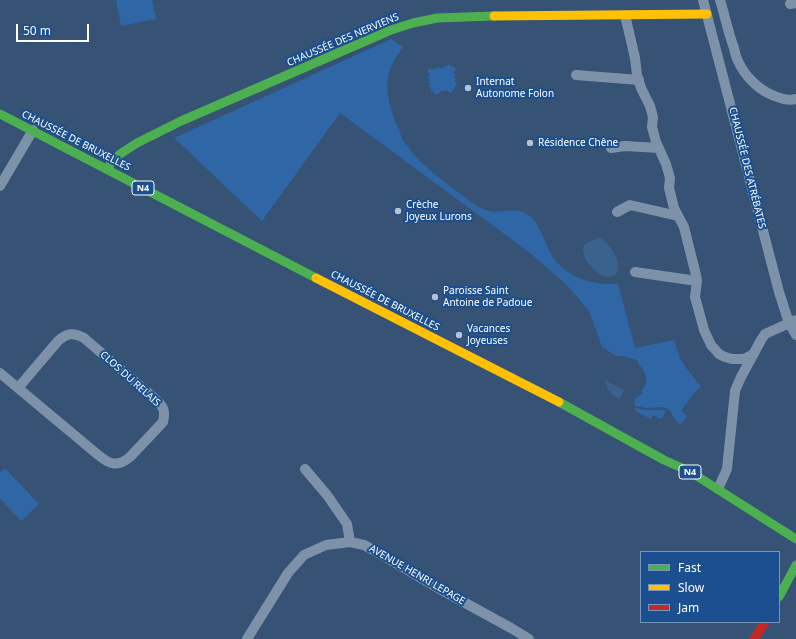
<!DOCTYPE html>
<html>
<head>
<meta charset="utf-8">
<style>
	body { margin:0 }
	#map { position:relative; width:796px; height:639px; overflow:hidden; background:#365274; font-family:"Noto Sans",sans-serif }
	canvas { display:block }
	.legend { position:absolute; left:640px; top:551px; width:140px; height:72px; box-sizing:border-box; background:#1b4f8f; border:1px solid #7695bc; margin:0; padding:5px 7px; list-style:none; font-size:12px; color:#fff }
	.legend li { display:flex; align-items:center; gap:8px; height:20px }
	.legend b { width:20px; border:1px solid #7695bc }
	.scale { position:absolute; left:16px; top:24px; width:73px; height:18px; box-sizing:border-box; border:2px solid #fff; border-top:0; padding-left:5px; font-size:12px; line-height:14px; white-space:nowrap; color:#fff; -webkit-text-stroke:3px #1b4f8f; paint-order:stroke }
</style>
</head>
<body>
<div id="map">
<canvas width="796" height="639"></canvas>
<ul class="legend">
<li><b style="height:5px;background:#4caf50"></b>Fast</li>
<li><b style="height:5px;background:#ffc107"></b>Slow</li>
<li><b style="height:5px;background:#c62828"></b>Jam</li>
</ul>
<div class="scale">50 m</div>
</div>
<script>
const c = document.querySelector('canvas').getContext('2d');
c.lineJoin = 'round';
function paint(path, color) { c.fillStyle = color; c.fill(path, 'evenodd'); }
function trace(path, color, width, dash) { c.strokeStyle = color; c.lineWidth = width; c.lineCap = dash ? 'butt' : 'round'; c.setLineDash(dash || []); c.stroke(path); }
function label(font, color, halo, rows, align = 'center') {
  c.font = font + ' "Noto Sans",sans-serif'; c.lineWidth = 4; c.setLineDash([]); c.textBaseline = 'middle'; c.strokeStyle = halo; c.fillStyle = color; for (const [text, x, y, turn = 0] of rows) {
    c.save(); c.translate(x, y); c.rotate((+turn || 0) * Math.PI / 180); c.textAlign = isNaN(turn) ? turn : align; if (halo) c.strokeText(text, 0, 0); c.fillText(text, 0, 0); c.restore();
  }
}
const green = new Path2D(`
	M 116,0 L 152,0 L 156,19 L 121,26 Z
	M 391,39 L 403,47 C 398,55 391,63 389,73 C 384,93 392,114 400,132 C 401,136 402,140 405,143 C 419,163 439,178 458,192 C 466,198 474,205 483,209 C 500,217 513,203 530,216 C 537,221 541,233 545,241 C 548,248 551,255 555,260 C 570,279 595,285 618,284 L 635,348 L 674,340 L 680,358 L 684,365 L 701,387 L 694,393 L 681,411 L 687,416 L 683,423 L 680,424 C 674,421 673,413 668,409 C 662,406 654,408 648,408 C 644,407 640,407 635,406 L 635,399 L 643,393 L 641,392 C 647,385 648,376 642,368 C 639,365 638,364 637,360 L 623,356 L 616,356 L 602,347 L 589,311 L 566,284 L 526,250 L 340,113 L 262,221 L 174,138 Z
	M 449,64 L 456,69 L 453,73 L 456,75 L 454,77 L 456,79 L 455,82 L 457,84 L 451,93 L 445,90 L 443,92 L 441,91 L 437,95 L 430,90 L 431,88 L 429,86 L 431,83 L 428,82 L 430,79 L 428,77 L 430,74 L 427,72 L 429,68 L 433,70 L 435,68 L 437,69 L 439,67 L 442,69 L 443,66 L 446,67 Z
	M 635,408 L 646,410 L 662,410 L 666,411 L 662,418 L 661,418 L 660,419 L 653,415 L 651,419 L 635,411 Z
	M 5,468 L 39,504 L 21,521 L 0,499 L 0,473 Z`);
const water = new Path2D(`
	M 599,238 C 608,240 622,262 618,271 C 607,290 575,256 585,244 C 589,241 595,239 599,238 Z
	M 605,380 L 624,390 L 619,399 C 611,395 607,390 605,380 Z`);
const street = new Path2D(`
	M 703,0 L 779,292 L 789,323 L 796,335
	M 720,0 C 725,16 728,32 734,48 C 735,53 736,58 739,63 C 745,76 758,89 772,95 C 780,98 787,101 796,99
	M 790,4 L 796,3
	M 625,15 L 635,58 L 637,75 L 641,88 L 650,106 L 653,117 L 652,127 L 656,142 L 666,164 L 670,178 L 669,188 L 674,208 L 684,227 L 696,275 L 697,281 L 695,297 L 704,330 L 711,345 L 719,354 L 725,357 L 732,359 L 744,359 L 754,354
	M 576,75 L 639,80
	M 611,148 L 625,146 L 659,148
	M 0,186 L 33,130
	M 617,212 L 630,205 L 678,216
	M 635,272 L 697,281
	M 0,373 L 97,454 C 109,464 117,468 130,457 L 163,422 C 166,410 163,406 154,398 L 84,338 C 73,332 67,333 58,341 L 18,388
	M 305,469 L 327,495 L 347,524 L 350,542
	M 718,489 L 727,469 L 735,391 L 741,377 L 761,340 L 765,334 L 796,320
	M 247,639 L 288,573 L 304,555 L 326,545 L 350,542 L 364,545 L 377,552 L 438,588 L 511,628 L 529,639`);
const fast = new Path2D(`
	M 0,114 L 316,278
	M 106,169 L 120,154 L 137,143 L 181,121 L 391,30 L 413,23 L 437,18 L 494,16
	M 559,402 L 664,460 L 689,471 L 796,539
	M 779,597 L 796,565`);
const slow = new Path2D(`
	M 494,16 L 707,14
	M 316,278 L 559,402`);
const jam = new Path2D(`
	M 754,639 L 765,622`);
const markers = [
	[468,88,4,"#b9c2ce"],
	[530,143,4,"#b9c2ce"],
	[398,211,4,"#b9c2ce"],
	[435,297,4,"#b9c2ce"],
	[459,335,4,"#b9c2ce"]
];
const shields = [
	[143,188,22],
	[690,472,22]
];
const shieldNames = [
	["N4",143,188],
	["N4",690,472]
];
const streetNames = [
	["CHAUSSÉE DES NERVIENS",343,40,-23],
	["CHAUSSÉE DE BRUXELLES",76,141,27],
	["CHAUSSÉE DES ATRÉBATES",747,168,76],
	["CHAUSSÉE DE BRUXELLES",385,301,27],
	["CLOS DU RELAIS",130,379,42],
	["AVENUE HENRI LEPAGE",417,575,30]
];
const poiNames = [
	["Internat",476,82],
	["Autonome Folon",476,94],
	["Résidence Chêne",538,143],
	["Crèche",406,205],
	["Joyeux Lurons",406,217],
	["Paroisse Saint",443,291],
	["Antoine de Padoue",443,303],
	["Vacances",467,329],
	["Joyeuses",467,341]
];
paint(green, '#2f66a5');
paint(water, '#3b618d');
trace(street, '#7d92a8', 10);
trace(fast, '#4caf50', 9);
trace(slow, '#ffc107', 9);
trace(jam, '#c62828', 9);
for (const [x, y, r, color] of markers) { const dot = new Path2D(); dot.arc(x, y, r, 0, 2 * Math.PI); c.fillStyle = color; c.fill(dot); trace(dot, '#1b4f8f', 1.5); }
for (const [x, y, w] of shields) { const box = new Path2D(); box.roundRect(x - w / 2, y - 7, w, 14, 3); c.fillStyle = '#1b4f8f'; c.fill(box); trace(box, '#fff', 1); }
label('bold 9px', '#fff', null, shieldNames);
label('10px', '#fff', '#1b4f8f', streetNames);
label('10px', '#fff', '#1b4f8f', poiNames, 'left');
</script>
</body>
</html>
